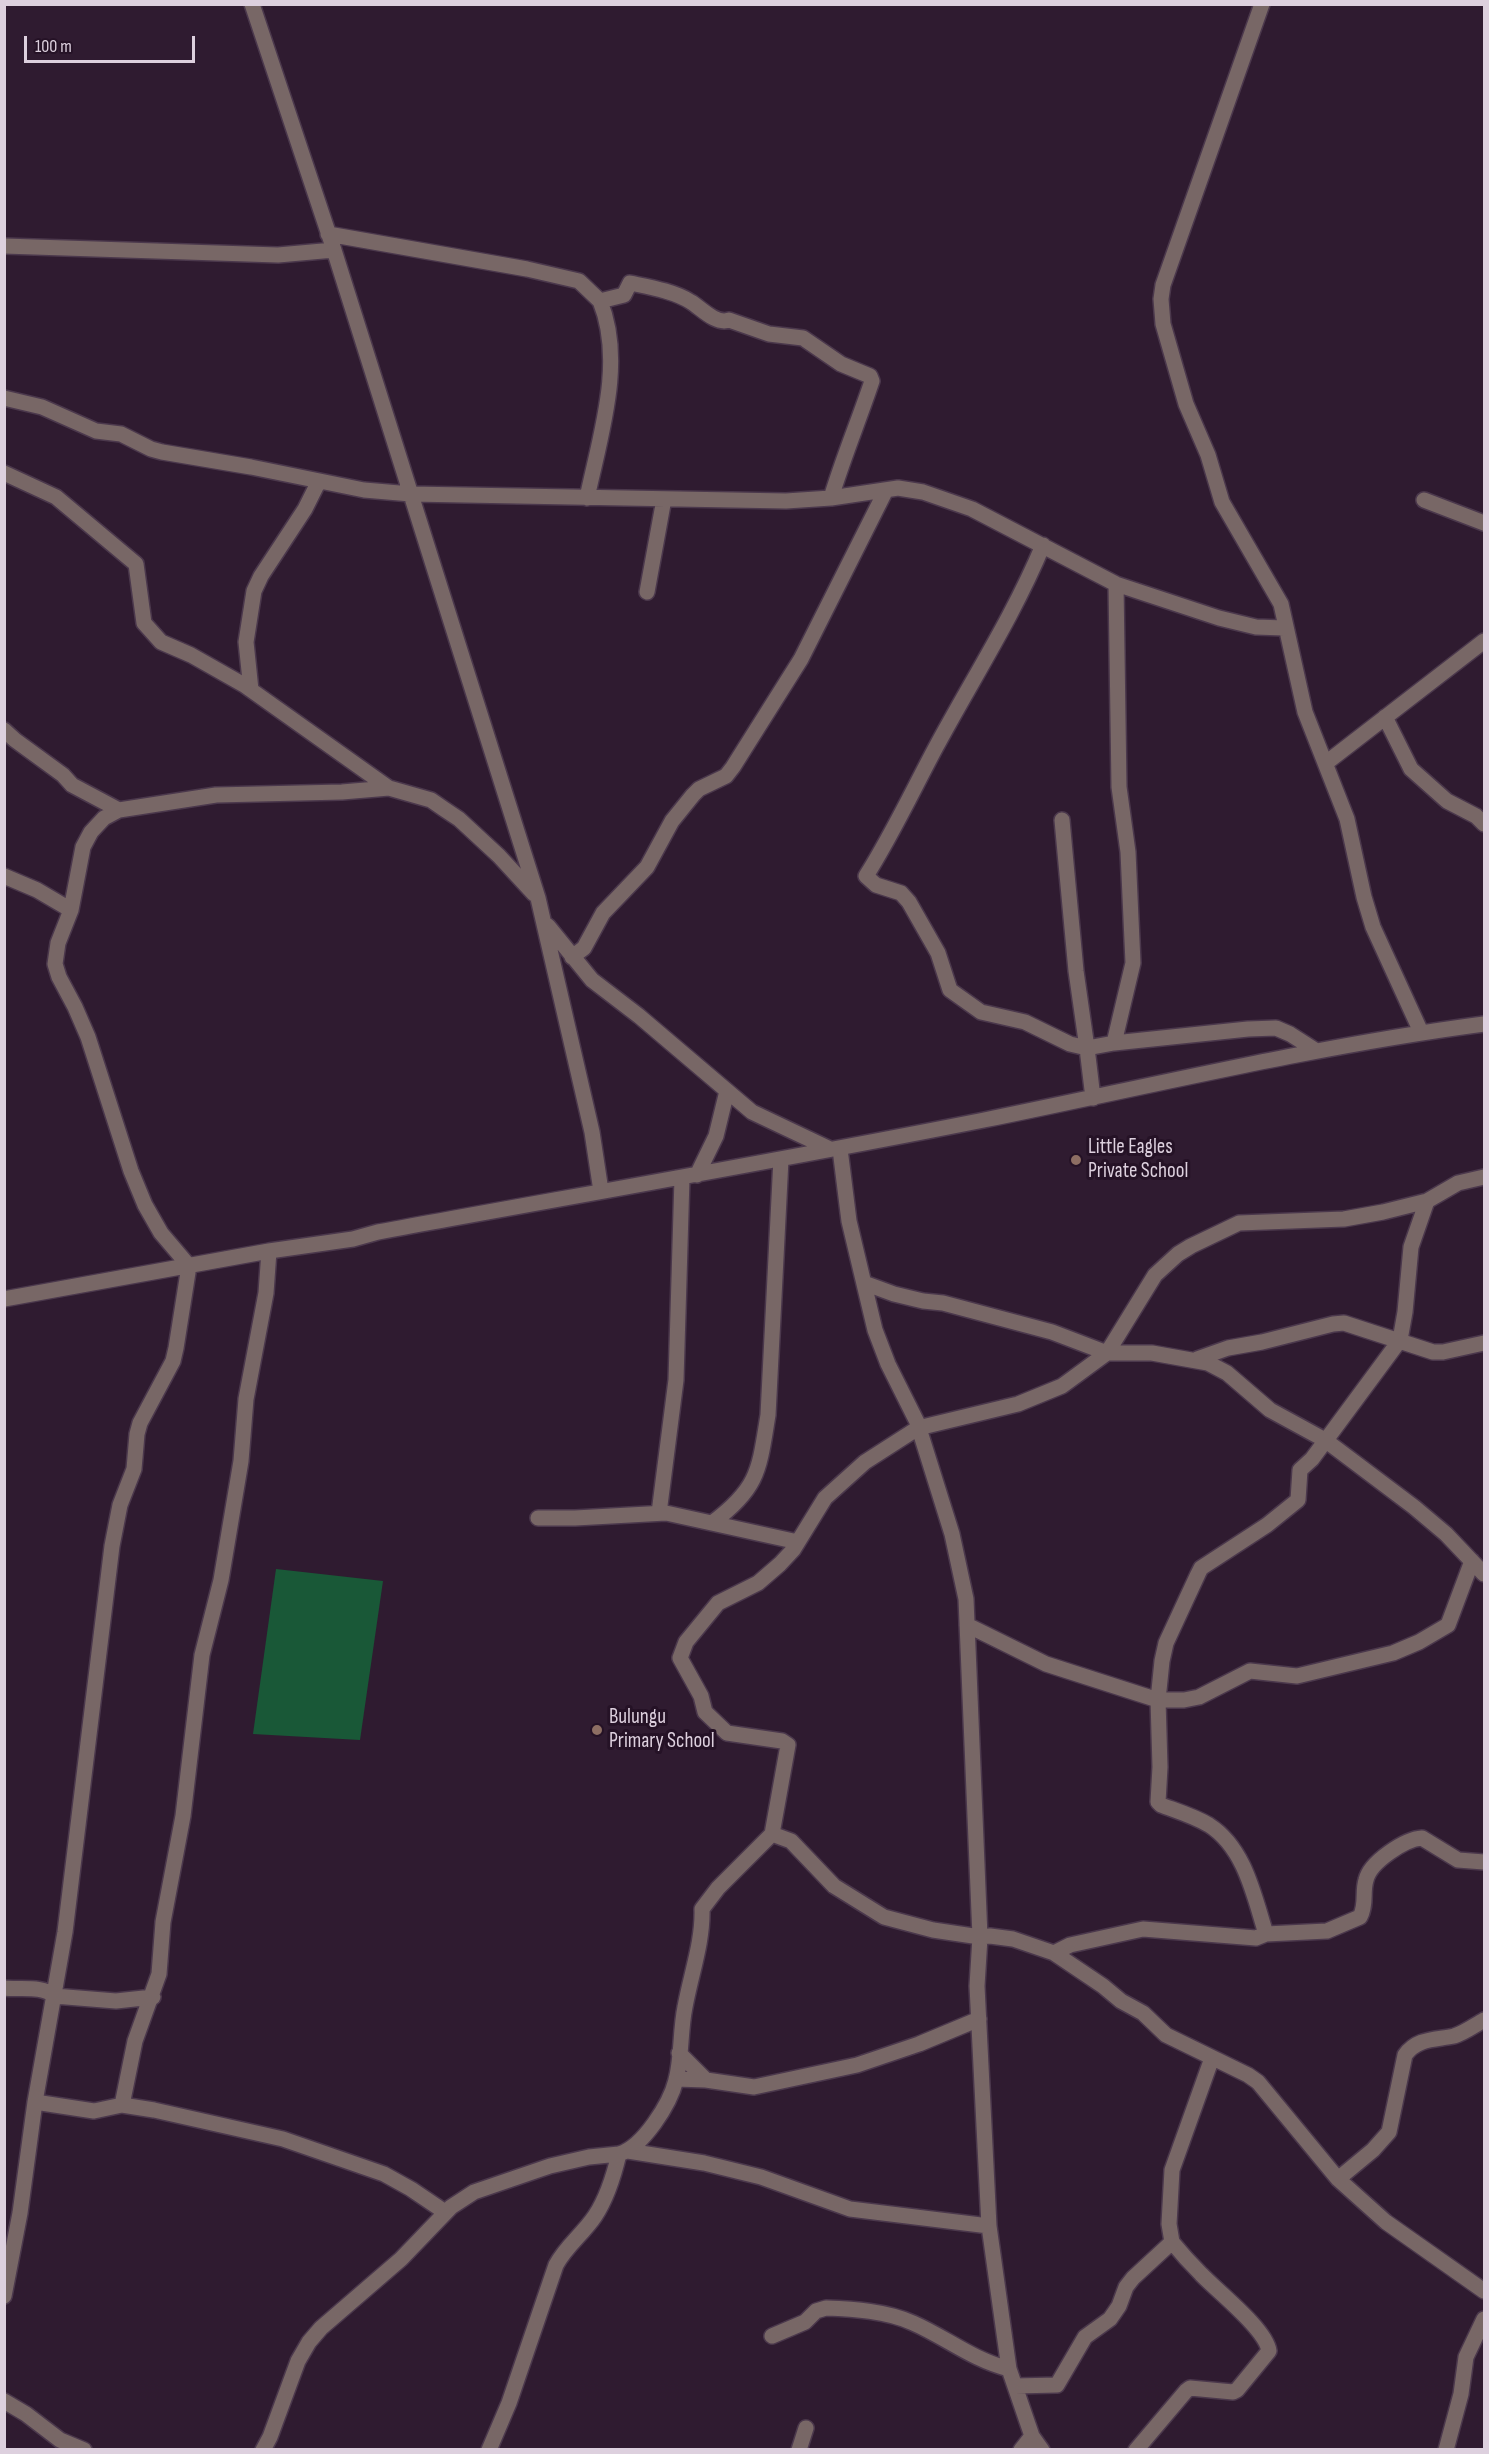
<!DOCTYPE html>
<html>
<head>
<meta charset="utf-8">
<style>
	body { margin:0 }
	#map { position:relative; width:1489px; height:2454px; overflow:hidden; background:#2f1b30; font-family:"Sofia Sans Condensed",sans-serif }
	canvas { display:block }
	.frame { position:absolute; inset:0; border:6px solid #ddd0de; pointer-events:none }
	.scale { position:absolute; left:24px; top:36px; width:171px; height:27px; box-sizing:border-box; border:3px solid #ddd0de; border-top:0; padding-left:8px; font-size:18px; line-height:21px; white-space:nowrap; color:#ddd0de; -webkit-text-stroke:4px #251226; paint-order:stroke }
</style>
</head>
<body>
<div id="map">
<canvas width="1489" height="2454"></canvas>
<div class="frame"></div>
<div class="scale">100 m</div>
</div>
<script>
const c = document.querySelector('canvas').getContext('2d');
c.lineJoin = 'round';
function paint(path, color) { c.fillStyle = color; c.fill(path, 'evenodd'); }
function trace(path, color, width, dash) { c.strokeStyle = color; c.lineWidth = width; c.lineCap = dash ? 'butt' : 'round'; c.setLineDash(dash || []); c.stroke(path); }
function label(font, color, halo, rows, align = 'center') {
  c.font = font + ' "Sofia Sans Condensed",sans-serif'; c.lineWidth = 6; c.setLineDash([]); c.textBaseline = 'middle'; c.strokeStyle = halo; c.fillStyle = color; for (const [text, x, y, turn = 0] of rows) {
    c.save(); c.translate(x, y); c.rotate((+turn || 0) * Math.PI / 180); c.textAlign = isNaN(turn) ? turn : align; if (halo) c.strokeText(text, 0, 0); c.fillText(text, 0, 0); c.restore();
  }
}
const green = new Path2D(`
	M 276,1569 L 383,1581 L 360,1740 L 253,1734 Z`);
const minor = new Path2D(`
	M 252,4 L 334,250 L 538,898 L 592,1132 L 601,1191
	M 1262,4 L 1163,285 L 1161,299 L 1163,324 L 1186,404 L 1208,455 L 1222,502 L 1281,604 L 1305,712 L 1347,819 L 1364,897 L 1373,927 L 1421,1032
	M 328,234 L 527,269 L 579,281 L 600,301 L 624,295 L 630,283 C 649,287 674,291 691,302 C 701,308 716,325 729,320 L 769,334 L 803,338 L 841,364 L 870,376 L 872,381 C 859,420 843,458 831,498
	M 4,246 L 278,255 L 334,250
	M 4,398 L 42,407 L 96,431 L 121,434 L 151,449 L 162,452 L 251,467 L 364,490 L 411,494 L 786,501 L 831,498 L 898,488 L 923,492 L 972,509 L 1116,584 L 1219,618 L 1256,627 L 1284,628
	M 4,473 L 56,497 L 136,564 L 144,623 L 161,642 L 191,655 L 244,685 L 389,788 L 431,800 L 444,809 L 459,819 L 499,856 L 534,894
	M 587,498 C 600,436 625,362 600,301
	M 1424,500 L 1484,523
	M 1043,545 C 1014,615 972,680 936,747 C 913,790 892,835 866,876 L 876,885 L 901,893 L 909,902 L 938,953 L 950,990 L 981,1012 L 1025,1022 L 1070,1044 L 1087,1048 L 1076,971 L 1062,820
	M 647,592 L 664,499
	M 251,690 L 246,642 L 254,591 L 261,576 L 305,509 L 319,481
	M 1385,717 L 1411,769 L 1447,801 L 1476,816 L 1484,824
	M 4,730 L 15,740 L 63,775 L 72,785 L 119,810
	M 1326,763 L 1484,641
	M 4,876 L 37,890 L 71,910
	M 548,926 L 592,980 L 639,1016 L 752,1112 L 830,1149
	M 572,957 L 584,948 L 603,913 L 647,867 L 672,821 L 693,795 L 699,789 L 726,776 L 733,767 L 801,659 L 886,490
	M 1114,1043 L 1248,1029 L 1276,1028 L 1290,1034 L 1315,1050
	M 1093,1098 L 1087,1048 L 1114,1043 L 1133,963 L 1128,852 L 1119,787 L 1116,584
	M 840,1149 L 849,1221 L 875,1330 L 888,1364 L 917,1422 L 952,1534 L 966,1599 L 980,1937 L 977,1986 L 989,2226 L 1009,2369 L 1032,2436 L 1042,2450
	M 697,1175 L 716,1136 L 727,1091
	M 864,1283 L 894,1294 L 923,1301 L 943,1303 L 1052,1332 L 1107,1353 L 1152,1353 L 1208,1363 L 1227,1373 L 1270,1410 L 1325,1440 L 1414,1507 L 1446,1534 L 1484,1574
	M 4,1299 L 269,1251 L 353,1239 L 378,1232 C 580,1195 783,1160 984,1120 C 1151,1086 1316,1046 1484,1024
	M 1197,1359 L 1228,1348 L 1262,1342 L 1333,1324 L 1344,1323 L 1433,1352 L 1443,1352 L 1484,1343
	M 659,1513 L 676,1380 L 682,1178
	M 538,1518 L 575,1518 L 666,1513 L 798,1542
	M 712,1523 C 759,1488 759,1470 768,1415 L 781,1159
	M 967,1625 L 1046,1664 L 1158,1700 L 1184,1700 L 1199,1697 L 1250,1671 L 1297,1676 L 1393,1653 L 1419,1642 L 1448,1625 L 1472,1561
	M 772,1834 L 791,1841 L 834,1886 L 884,1917 L 933,1930 L 980,1937 L 990,1936 L 1013,1939 L 1054,1953 L 1103,1986 L 1121,2001 L 1143,2013 L 1166,2035 L 1248,2075 L 1258,2082 L 1338,2179 L 1386,2222 L 1484,2291
	M 1266,1934 L 1327,1931 L 1360,1917 C 1367,1904 1362,1893 1366,1880 C 1370,1862 1405,1839 1422,1838 L 1458,1860 L 1484,1862
	M 1054,1953 L 1070,1945 L 1143,1929 L 1256,1938 L 1266,1934 C 1254,1896 1245,1848 1209,1825 C 1194,1816 1177,1811 1161,1805 L 1158,1802 L 1160,1767 L 1158,1700 L 1162,1661 L 1166,1643 L 1198,1574 L 1201,1568 L 1267,1525 L 1298,1500 L 1300,1470 L 1312,1459 L 1400,1340 L 1405,1312 L 1411,1247 L 1427,1201
	M 4,1988 C 20,1990 42,1985 54,1996 L 116,2001 L 153,1997
	M 679,2053 L 706,2080
	M 676,2079 L 706,2080 L 754,2087 L 857,2065 L 919,2044 L 979,2019
	M 35,2102 L 94,2111 L 122,2105 L 154,2110 L 283,2139 L 384,2174 L 411,2189 L 445,2212
	M 122,2105 L 135,2041 L 159,1974 L 163,1922 L 183,1816 L 202,1655 L 221,1580 L 241,1461 L 246,1399 L 266,1293 L 269,1251
	M 628,2151 L 704,2163 L 761,2177 L 850,2209 L 989,2226
	M 1338,2179 L 1373,2150 L 1389,2132 L 1405,2055 C 1417,2038 1435,2040 1454,2036 C 1464,2033 1475,2025 1484,2020
	M 4,2296 L 20,2213 L 35,2102 L 65,1932 L 112,1546 L 120,1505 L 134,1469 L 137,1434 L 140,1423 L 173,1361 L 176,1348 L 189,1266 L 161,1233 L 145,1205 L 131,1171 L 88,1037 L 75,1007 L 59,977 L 55,964 L 58,943 L 71,910 L 83,847 L 91,832 L 104,818 L 119,810 L 216,795 L 342,792 L 389,788
	M 772,2336 L 805,2322 L 816,2311 L 826,2308 C 853,2309 887,2311 913,2323 C 947,2338 971,2359 1009,2369
	M 1015,2386 L 1057,2385 L 1085,2337 L 1110,2319 L 1119,2306 L 1126,2287 L 1133,2278 L 1172,2242 L 1169,2224 L 1172,2170 L 1212,2058
	M 4,2401 L 26,2414 L 60,2440 L 84,2450
	M 263,2450 L 270,2437 L 298,2361 L 309,2342 L 321,2328 L 401,2259 L 451,2207 L 474,2192 L 550,2166 L 589,2157 L 619,2154
	M 489,2450 L 509,2403 L 556,2265 C 566,2246 583,2234 595,2216 C 607,2198 614,2175 619,2154 C 643,2147 670,2104 676,2080 C 682,2057 680,2031 685,2007 C 691,1974 703,1942 702,1909 L 718,1888 L 772,1834 L 788,1745 L 782,1741 L 727,1733 L 705,1712 L 701,1696 L 680,1658 L 686,1642 L 718,1603 L 758,1583 L 780,1564 L 793,1550 L 825,1498 L 865,1462 L 918,1428 L 1018,1404 L 1062,1386 L 1107,1353 L 1155,1275 L 1178,1254 L 1191,1246 L 1239,1223 L 1344,1219 L 1383,1212 L 1427,1201 L 1458,1183 L 1484,1177
	M 799,2450 L 806,2428
	M 1021,2450 L 1032,2436
	M 1136,2450 L 1186,2391 L 1190,2388 L 1233,2392 L 1237,2390 L 1269,2351 C 1266,2329 1217,2291 1201,2274 C 1191,2264 1181,2253 1172,2242
	M 1446,2450 L 1461,2394 L 1466,2357 L 1484,2319`);
const markers = [
	[1076,1160,6,"#8d6e63"],
	[597,1730,6,"#8d6e63"]
];
const poiNames = [
	["Little Eagles",1088,1148],
	["Private School",1088,1172],
	["Bulungu",609,1718],
	["Primary School",609,1742]
];
paint(green, '#195837');
trace(minor, '#4b384c', 18);
trace(minor, '#786766', 15);
for (const [x, y, r, color] of markers) { const dot = new Path2D(); dot.arc(x, y, r, 0, 2 * Math.PI); c.fillStyle = color; c.fill(dot); trace(dot, '#251226', 2); }
label('21px', '#ddd0de', '#251226', poiNames, 'left');
</script>
</body>
</html>
